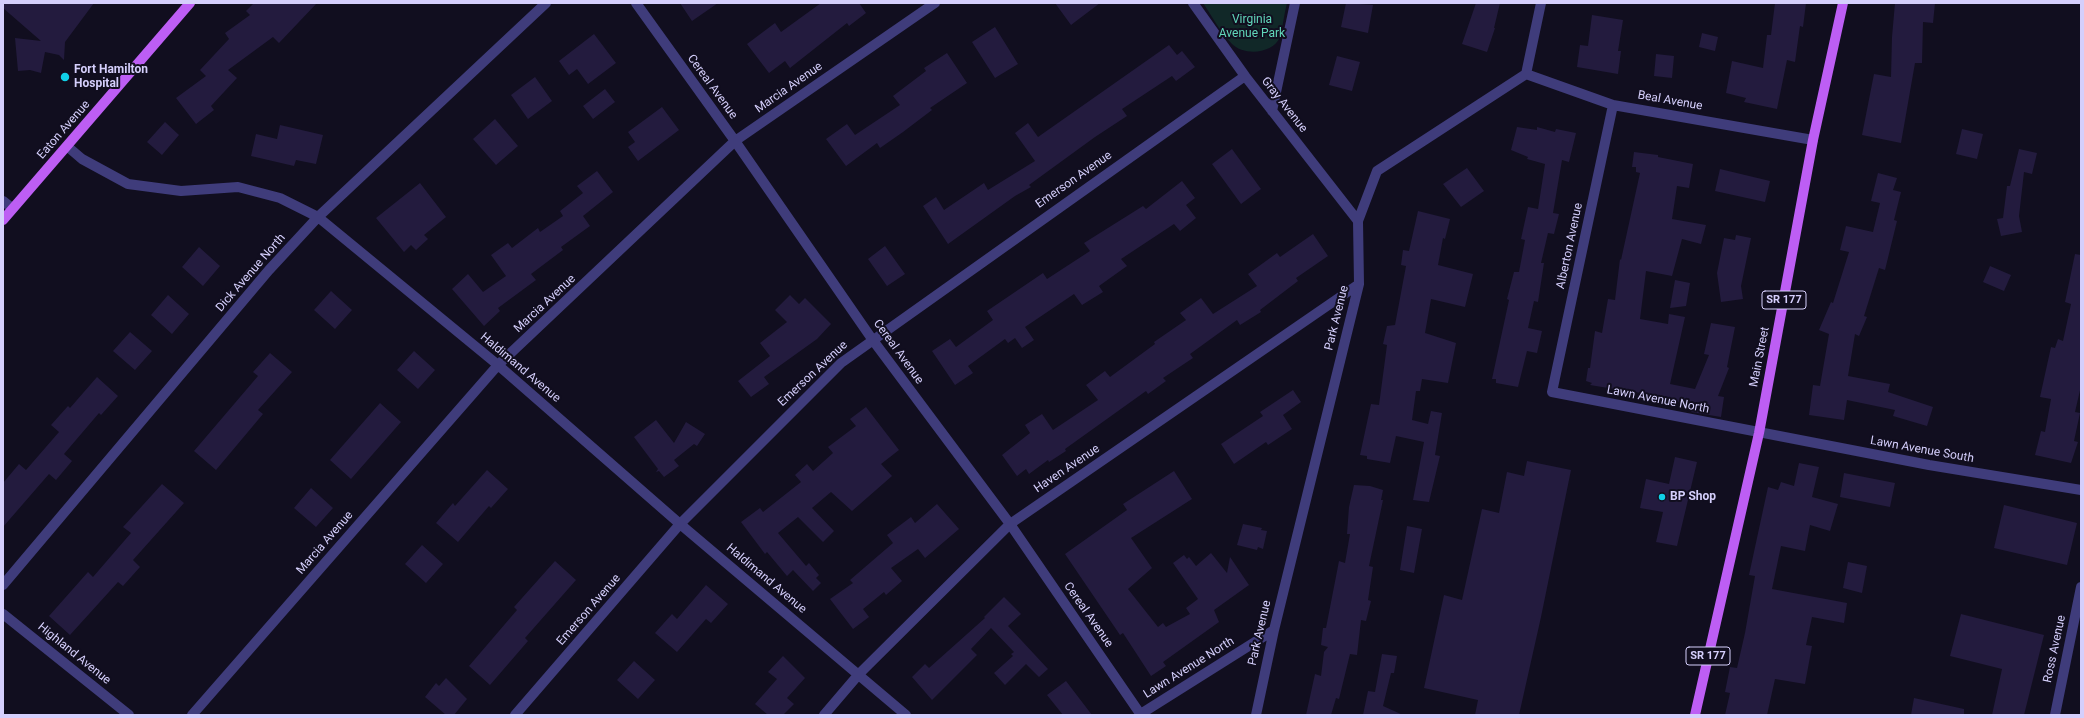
<!DOCTYPE html>
<html>
<head>
<meta charset="utf-8">
<style>
	body { margin:0 }
	#map { position:relative; width:2084px; height:718px; overflow:hidden; background:#110e1f; font-family:Roboto,sans-serif }
	canvas { display:block }
	.frame { position:absolute; inset:0; border:4px solid #d5cffc; pointer-events:none }
</style>
</head>
<body>
<div id="map">
<canvas width="2084" height="718"></canvas>
<div class="frame"></div>
</div>
<script>
const c = document.querySelector('canvas').getContext('2d');
c.lineJoin = 'round';
function paint(path, color) { c.fillStyle = color; c.fill(path, 'evenodd'); }
function trace(path, color, width, dash) { c.strokeStyle = color; c.lineWidth = width; c.lineCap = dash ? 'butt' : 'round'; c.setLineDash(dash || []); c.stroke(path); }
function label(font, color, halo, rows, align = 'center') {
  c.font = font + ' Roboto,sans-serif'; c.lineWidth = 4; c.setLineDash([]); c.textBaseline = 'middle'; c.strokeStyle = halo; c.fillStyle = color; for (const [text, x, y, turn = 0] of rows) {
    c.save(); c.translate(x, y); c.rotate((+turn || 0) * Math.PI / 180); c.textAlign = isNaN(turn) ? turn : align; if (halo) c.strokeText(text, 0, 0); c.fillText(text, 0, 0); c.restore();
  }
}
const green = new Path2D(`
	M 1203,3 L 1287,3 C 1284,14 1283,26 1280,37 C 1273,54 1244,56 1232,44 C 1220,32 1212,16 1203,3 Z`);
const building = new Path2D(`
	M 3,3 L 94,3 L 65,42 L 64,60 L 59,55 L 45,52 L 41,73 L 30,70 L 18,71 L 15,38 L 41,41 L 3,8 Z
	M 254,3 L 317,3 L 279,43 L 273,37 L 228,70 L 237,78 L 211,106 L 214,110 L 196,124 L 176,98 L 206,76 L 200,70 L 229,39 L 225,33 L 250,15 L 246,11 Z
	M 680,3 L 718,3 L 692,21 Z
	M 821,3 L 859,3 L 866,13 L 849,26 L 847,23 L 790,68 L 785,61 L 769,73 L 747,44 L 775,23 L 781,32 Z
	M 1055,3 L 1100,3 L 1071,25 Z
	M 1346,3 L 1373,5 L 1368,33 L 1341,27 Z
	M 1476,3 L 1500,3 L 1494,28 L 1495,28 L 1487,52 L 1462,44 Z
	M 1775,3 L 1806,3 L 1803,27 L 1800,26 L 1795,62 L 1787,60 L 1777,109 L 1744,102 L 1746,98 L 1726,93 L 1732,61 L 1763,68 L 1767,35 L 1771,35 Z
	M 1895,3 L 1935,3 L 1933,23 L 1923,22 L 1922,63 L 1915,63 L 1901,143 L 1862,135 L 1874,74 L 1891,77 L 1892,37 Z
	M 1592,15 L 1623,20 L 1618,51 L 1621,51 L 1618,74 L 1577,67 L 1580,45 L 1588,46 Z
	M 995,27 L 1018,64 L 995,78 L 972,42 Z
	M 1702,33 L 1718,37 L 1715,51 L 1699,47 Z
	M 594,34 L 616,63 L 588,84 L 577,69 L 569,75 L 559,61 Z
	M 1169,45 L 1177,55 L 1182,51 L 1195,67 L 1176,81 L 1172,76 L 1122,109 L 1127,116 L 1095,137 L 1029,185 L 1031,187 L 1015,196 L 948,244 L 923,206 L 936,197 L 944,210 L 984,183 L 988,190 L 1035,161 L 1015,133 L 1028,123 L 1038,137 Z
	M 947,53 L 967,83 L 930,108 L 932,110 L 903,132 L 880,148 L 877,143 L 846,166 L 826,139 L 847,124 L 855,135 L 900,105 L 893,96 L 926,71 L 924,68 Z
	M 1656,54 L 1674,56 L 1672,78 L 1654,76 Z
	M 1337,56 L 1360,62 L 1352,91 L 1329,85 Z
	M 535,77 L 552,101 L 528,119 L 511,95 Z
	M 605,89 L 615,102 L 593,119 L 583,106 Z
	M 662,107 L 679,130 L 638,161 L 628,147 L 635,142 L 628,132 Z
	M 495,119 L 518,146 L 496,165 L 473,139 Z
	M 165,122 L 179,135 L 162,155 L 147,142 Z
	M 280,125 L 323,135 L 316,164 L 296,160 L 294,166 L 251,156 L 256,134 L 277,139 Z
	M 1517,127 L 1537,130 L 1537,127 L 1555,132 L 1556,129 L 1576,133 L 1569,162 L 1562,160 L 1553,213 L 1559,214 L 1554,234 L 1548,233 L 1541,263 L 1544,263 L 1538,302 L 1534,301 L 1528,328 L 1542,331 L 1537,353 L 1527,351 L 1518,387 L 1496,383 L 1496,379 L 1492,379 L 1509,300 L 1507,299 L 1514,272 L 1519,272 L 1525,240 L 1521,239 L 1528,207 L 1538,209 L 1545,164 L 1527,159 L 1528,157 L 1511,150 Z
	M 1962,129 L 1983,134 L 1977,159 L 1956,154 Z
	M 1232,149 L 1261,189 L 1241,204 L 1212,164 Z
	M 2019,149 L 2037,153 L 2032,174 L 2024,172 L 2019,216 L 2022,232 L 2001,236 L 1997,219 L 2003,218 L 2007,186 L 2010,186 Z
	M 1634,152 L 1658,155 L 1658,157 L 1693,164 L 1689,188 L 1677,186 L 1672,219 L 1706,225 L 1701,244 L 1682,239 L 1672,276 L 1646,271 L 1640,319 L 1668,324 L 1669,314 L 1685,317 L 1670,384 L 1695,389 L 1709,355 L 1704,354 L 1711,323 L 1735,327 L 1727,367 L 1729,368 L 1718,396 L 1724,397 L 1721,417 L 1691,412 L 1692,405 L 1614,387 L 1614,389 L 1590,385 L 1592,383 L 1586,381 L 1588,368 L 1590,368 L 1595,331 L 1602,333 L 1608,299 L 1615,300 L 1620,259 L 1621,260 L 1640,173 L 1636,172 L 1636,167 L 1632,167 Z
	M 1467,168 L 1484,191 L 1461,207 L 1443,184 Z
	M 1720,169 L 1770,181 L 1765,202 L 1715,191 Z
	M 597,171 L 613,192 L 583,216 L 590,226 L 561,247 L 563,250 L 531,274 L 536,280 L 498,308 L 500,311 L 484,326 L 452,289 L 468,274 L 483,292 L 506,276 L 491,255 L 508,243 L 512,248 L 538,228 L 540,232 L 563,216 L 560,211 L 583,193 L 577,186 Z
	M 1878,173 L 1897,178 L 1893,190 L 1901,192 L 1894,220 L 1897,221 L 1885,270 L 1879,268 L 1864,316 L 1867,317 L 1859,336 L 1855,334 L 1848,376 L 1890,384 L 1888,392 L 1933,407 L 1927,426 L 1893,416 L 1895,410 L 1847,400 L 1844,420 L 1809,415 L 1813,385 L 1820,386 L 1829,334 L 1819,330 L 1831,302 L 1833,303 L 1849,252 L 1840,250 L 1846,226 L 1873,232 L 1880,203 L 1871,201 Z
	M 1182,181 L 1195,198 L 1186,205 L 1196,218 L 1180,231 L 1174,224 L 1121,259 L 1127,266 L 1099,286 L 1103,292 L 1082,305 L 1074,294 L 1025,327 L 1034,340 L 1022,348 L 1015,338 L 1008,343 L 1005,339 L 968,366 L 973,373 L 955,385 L 932,351 L 950,339 L 956,347 L 993,320 L 987,311 L 1043,273 L 1047,279 L 1090,251 L 1084,243 L 1143,206 L 1146,209 Z
	M 420,183 L 446,217 L 424,235 L 428,239 L 416,250 L 411,245 L 404,252 L 376,218 Z
	M 1418,211 L 1450,219 L 1445,239 L 1443,238 L 1438,265 L 1473,274 L 1465,307 L 1431,299 L 1425,333 L 1456,343 L 1448,383 L 1422,379 L 1420,391 L 1416,391 L 1412,420 L 1428,424 L 1431,411 L 1442,413 L 1435,455 L 1440,456 L 1429,502 L 1413,500 L 1424,442 L 1396,436 L 1390,463 L 1367,459 L 1367,456 L 1360,455 L 1371,404 L 1379,405 L 1387,345 L 1383,344 L 1387,326 L 1395,325 L 1406,266 L 1401,265 L 1403,250 L 1409,251 Z
	M 1313,234 L 1328,256 L 1296,278 L 1298,281 L 1260,310 L 1261,312 L 1240,325 L 1237,320 L 1190,354 L 1193,358 L 1163,378 L 1166,381 L 1148,394 L 1146,391 L 1065,449 L 1066,451 L 1049,462 L 1048,460 L 1029,474 L 1026,469 L 1017,476 L 1002,455 L 1030,433 L 1025,425 L 1042,414 L 1053,430 L 1098,400 L 1086,385 L 1105,371 L 1110,377 L 1155,344 L 1154,342 L 1186,320 L 1180,313 L 1201,298 L 1213,314 L 1257,286 L 1248,274 L 1277,253 L 1280,257 Z
	M 1736,235 L 1751,238 L 1741,286 L 1743,299 L 1721,302 L 1717,273 L 1724,238 L 1735,240 Z
	M 885,246 L 905,274 L 887,286 L 868,259 Z
	M 199,247 L 220,266 L 203,286 L 182,267 Z
	M 2075,254 L 2081,255 L 2081,386 L 2075,412 L 2080,413 L 2074,441 L 2078,442 L 2071,463 L 2035,455 L 2041,431 L 2045,432 L 2051,399 L 2040,397 L 2051,347 L 2055,348 L 2058,339 L 2063,341 L 2071,304 L 2065,302 Z
	M 1990,266 L 2011,275 L 2004,291 L 1983,282 Z
	M 1675,280 L 1690,283 L 1686,306 L 1670,308 Z
	M 331,291 L 352,310 L 335,329 L 314,310 Z
	M 168,295 L 189,314 L 172,334 L 151,315 Z
	M 790,295 L 799,304 L 805,298 L 831,324 L 817,339 L 764,377 L 769,384 L 751,397 L 738,381 L 770,356 L 760,343 L 787,322 L 775,310 Z
	M 130,332 L 152,351 L 135,370 L 113,351 Z
	M 414,351 L 435,370 L 418,389 L 397,370 Z
	M 270,353 L 292,372 L 258,410 L 263,414 L 216,470 L 194,451 L 258,376 L 253,372 Z
	M 97,377 L 118,396 L 101,415 L 99,413 L 64,454 L 72,461 L 56,480 L 49,474 L 3,527 L 3,483 L 19,464 L 26,470 L 59,432 L 51,425 L 68,406 L 70,408 Z
	M 1293,390 L 1301,402 L 1283,415 L 1292,429 L 1268,445 L 1266,442 L 1234,464 L 1221,444 L 1263,416 L 1260,412 Z
	M 380,403 L 401,422 L 351,479 L 330,460 Z
	M 866,407 L 899,450 L 881,464 L 892,476 L 852,511 L 831,492 L 812,508 L 834,531 L 823,542 L 798,517 L 778,533 L 806,566 L 809,563 L 819,575 L 816,578 L 821,583 L 813,591 L 793,570 L 787,576 L 767,552 L 765,554 L 741,522 L 760,508 L 763,512 L 801,482 L 795,475 L 807,464 L 813,471 L 833,453 L 828,447 L 856,426 L 850,419 Z
	M 656,420 L 674,443 L 686,422 L 705,434 L 697,446 L 694,444 L 674,460 L 679,466 L 664,477 L 659,471 L 656,472 L 658,469 L 634,437 Z
	M 1675,457 L 1697,462 L 1677,546 L 1656,542 L 1663,512 L 1640,508 L 1646,479 L 1669,484 Z
	M 1527,461 L 1571,470 L 1541,617 L 1519,715 L 1475,715 L 1478,700 L 1424,688 L 1444,595 L 1462,600 L 1482,509 L 1499,513 L 1507,472 L 1524,476 Z
	M 1799,463 L 1819,467 L 1812,497 L 1838,504 L 1830,531 L 1810,525 L 1805,551 L 1781,546 L 1772,589 L 1847,603 L 1844,623 L 1812,617 L 1806,645 L 1812,646 L 1805,684 L 1775,679 L 1767,715 L 1725,715 L 1730,693 L 1725,692 L 1730,667 L 1737,668 L 1745,633 L 1755,576 L 1749,575 L 1768,487 L 1778,490 L 1781,482 L 1794,486 Z
	M 487,470 L 508,489 L 491,508 L 489,506 L 458,542 L 436,523 L 453,503 L 455,506 Z
	M 1174,471 L 1192,499 L 1131,538 L 1152,568 L 1128,589 L 1158,627 L 1163,623 L 1166,627 L 1190,614 L 1186,608 L 1198,599 L 1173,563 L 1184,555 L 1187,559 L 1189,557 L 1196,566 L 1211,553 L 1227,573 L 1230,557 L 1249,585 L 1214,610 L 1219,622 L 1163,662 L 1166,666 L 1151,676 L 1123,633 L 1120,635 L 1065,554 L 1127,510 L 1123,504 Z
	M 1844,473 L 1895,483 L 1890,507 L 1840,497 Z
	M 162,484 L 184,503 L 133,560 L 140,567 L 123,586 L 118,582 L 70,635 L 49,616 L 88,572 L 93,577 L 131,533 L 123,527 Z
	M 1354,485 L 1370,486 L 1383,490 L 1381,500 L 1383,500 L 1369,566 L 1373,567 L 1368,600 L 1371,601 L 1366,621 L 1361,620 L 1357,655 L 1350,654 L 1339,699 L 1336,698 L 1331,715 L 1306,715 L 1315,674 L 1321,676 L 1324,652 L 1328,647 L 1321,645 L 1323,628 L 1326,628 L 1339,561 L 1345,563 L 1350,534 L 1347,534 L 1349,507 Z
	M 311,488 L 333,508 L 316,527 L 294,508 Z
	M 937,504 L 959,529 L 925,558 L 918,549 L 891,568 L 902,581 L 886,595 L 884,592 L 863,609 L 869,617 L 853,629 L 830,599 L 853,583 L 850,580 L 893,543 L 887,535 L 911,517 L 915,523 Z
	M 2004,505 L 2077,523 L 2067,565 L 1994,548 Z
	M 1243,524 L 1262,528 L 1261,530 L 1267,531 L 1263,549 L 1258,547 L 1257,550 L 1237,545 Z
	M 1407,526 L 1422,529 L 1414,573 L 1400,570 Z
	M 422,545 L 443,564 L 426,583 L 405,564 Z
	M 555,561 L 576,580 L 525,638 L 528,641 L 490,685 L 469,666 L 517,610 L 514,607 Z
	M 1848,562 L 1867,566 L 1862,593 L 1843,588 Z
	M 706,585 L 728,604 L 711,623 L 706,619 L 677,652 L 655,633 L 672,614 L 677,619 Z
	M 1004,597 L 1021,614 L 1008,626 L 1048,669 L 1039,677 L 1026,664 L 1005,685 L 994,673 L 1013,656 L 1011,654 L 1014,652 L 991,628 L 971,649 L 977,655 L 932,700 L 912,677 L 925,664 L 929,668 L 985,618 L 984,617 Z
	M 1961,614 L 2044,635 L 2024,715 L 1992,715 L 2002,669 L 1950,656 Z
	M 1382,654 L 1397,656 L 1394,673 L 1391,673 L 1383,706 L 1403,715 L 1363,715 L 1368,691 L 1375,692 Z
	M 783,656 L 805,678 L 787,698 L 794,704 L 783,715 L 768,715 L 755,704 L 777,679 L 768,672 Z
	M 634,661 L 655,680 L 638,699 L 617,680 Z
	M 446,678 L 467,699 L 454,715 L 446,715 L 425,697 L 436,683 L 439,686 Z
	M 1066,681 L 1092,715 L 1063,715 L 1047,695 Z
	M 1914,698 L 1964,709 L 1964,715 L 1911,715 Z`);
const minor = new Path2D(`
	M 636,3 L 735,141 L 872,339 L 1010,524 L 1141,715
	M 1193,3 L 1245,76 L 1358,221
	M 1526,74 L 1613,105 L 1813,140
	M 1613,105 L 1552,392 L 1929,465 L 2081,490
	M 1272,111 L 1295,3
	M 68,147 L 82,159 L 128,184 L 181,191 L 238,187 L 280,198 L 318,217 L 498,365 L 680,524 L 906,715
	M 3,201 L 12,208
	M 3,585 L 269,270 L 318,217 L 546,3
	M 3,614 L 129,715
	M 192,715 L 498,365 L 735,141 L 935,3
	M 515,715 L 680,524 L 841,363 L 1245,76
	M 824,715 L 859,674 L 1010,524 L 1359,284
	M 1139,715 L 1274,630
	M 1256,715 L 1274,630 L 1359,284 L 1358,221 L 1377,171 L 1526,74 L 1541,3
	M 2055,715 L 2081,587`);
const major = new Path2D(`
	M 3,220 L 190,3
	M 1695,715 L 1759,433 L 1813,140 L 1843,3`);
const markers = [
	[65,77,5,"#10d0e7"],
	[1662,497,4,"#10d0e7"]
];
const shields = [
	[1784,300,44],
	[1708,656,44]
];
const shieldNames = [
	["SR 177",1784,300],
	["SR 177",1708,656]
];
const parkNames = [
	["Virginia",1252,20],
	["Avenue Park",1252,34]
];
const poiNames = [
	["Fort Hamilton",74,70],
	["Hospital",74,84],
	["BP Shop",1670,497]
];
const streetNames = [
	["Cereal Avenue",712,87,54],
	["Marcia Avenue",789,88,-35],
	["Beal Avenue",1670,101,10],
	["Gray Avenue",1284,105,52],
	["Eaton Avenue",64,130,-49],
	["Emerson Avenue",1074,180,-35],
	["Alberton Avenue",1570,246,-78],
	["Dick Avenue North",251,273,-49],
	["Marcia Avenue",545,304,-43],
	["Park Avenue",1337,318,-76],
	["Cereal Avenue",898,352,54],
	["Main Street",1760,357,-79],
	["Haldimand Avenue",520,368,40],
	["Emerson Avenue",813,374,-43],
	["Lawn Avenue North",1658,400,11],
	["Lawn Avenue South",1922,450,10],
	["Haven Avenue",1067,469,-34],
	["Marcia Avenue",325,543,-49],
	["Haldimand Avenue",766,579,40],
	["Emerson Avenue",589,610,-49],
	["Cereal Avenue",1088,615,55],
	["Park Avenue",1260,633,-77],
	["Ross Avenue",2055,649,-78],
	["Highland Avenue",74,654,39],
	["Lawn Avenue North",1189,668,-32]
];
paint(green, '#112828');
paint(building, '#231b3e');
trace(minor, '#3f3c7b', 10);
trace(major, '#bd5ef4', 10);
for (const [x, y, r, color] of markers) { const dot = new Path2D(); dot.arc(x, y, r, 0, 2 * Math.PI); c.fillStyle = color; c.fill(dot); trace(dot, '#110e1f', 1.5); }
for (const [x, y, w] of shields) { const box = new Path2D(); box.roundRect(x - w / 2, y - 9, w, 18, 3); c.fillStyle = '#110e1f'; c.fill(box); trace(box, '#d5cffc', 1); }
label('bold 11px', '#d5cffc', null, shieldNames);
label('12px', '#61d6ba', '#110e1f', parkNames);
label('bold 12px', '#d5cffc', '#110e1f', poiNames, 'left');
label('12px', '#d5cffc', '#110e1f', streetNames);
</script>
</body>
</html>
